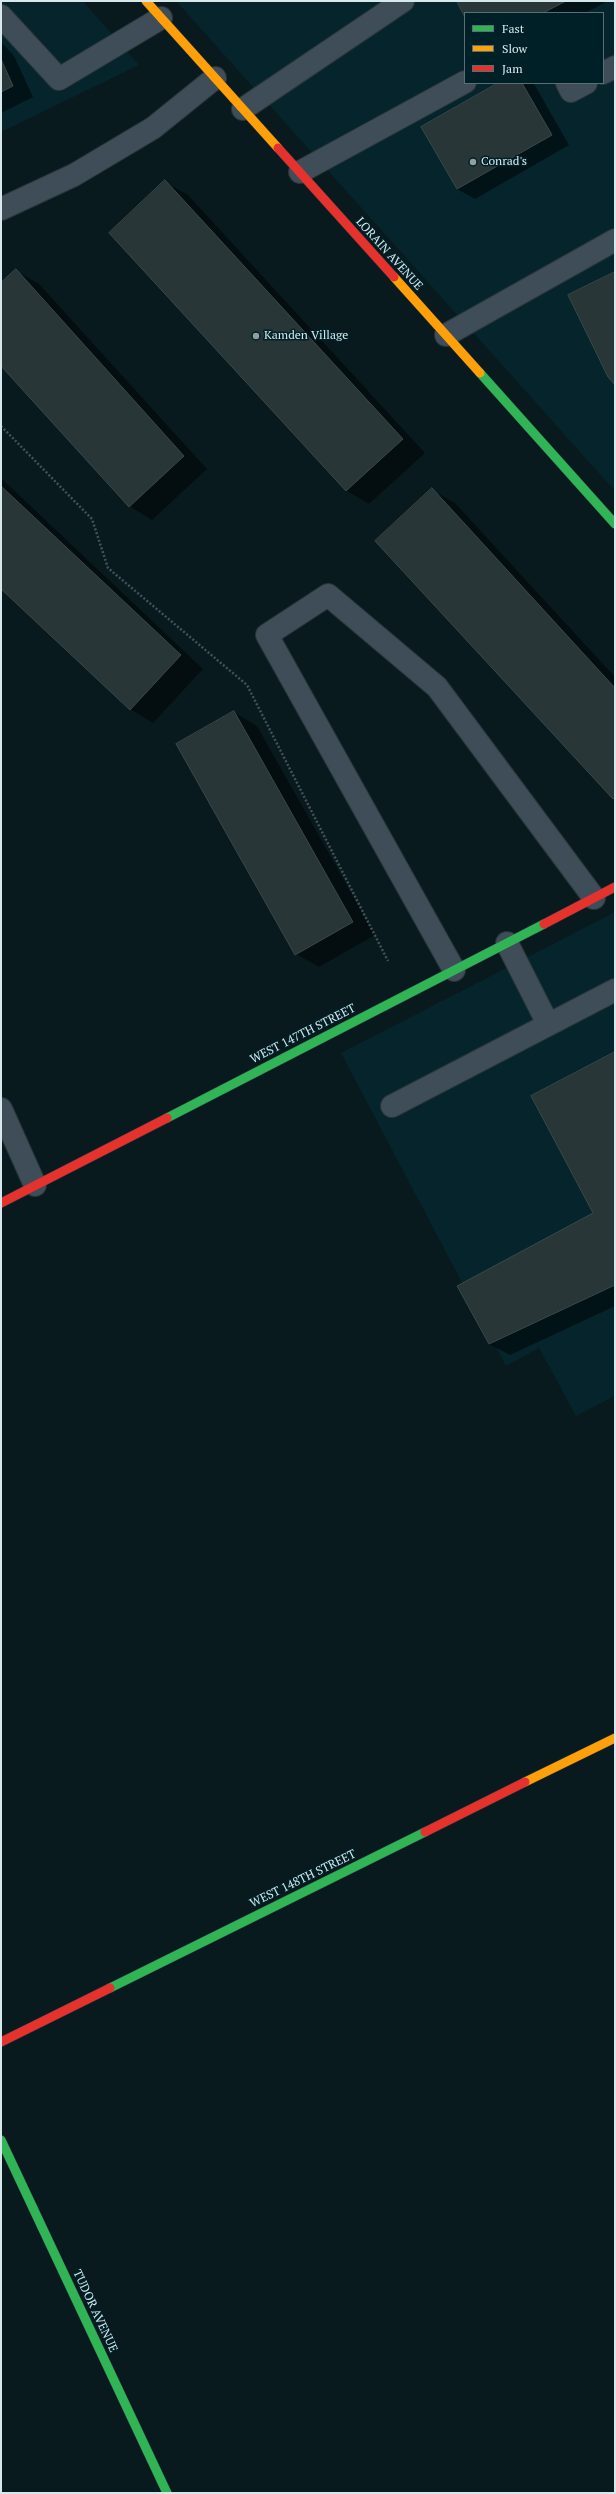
<!DOCTYPE html>
<html>
<head>
<meta charset="utf-8">
<style>
	body { margin:0 }
	#map { position:relative; width:616px; height:2494px; overflow:hidden; background:#091a1e; font-family:"PT Serif",serif }
	canvas { display:block }
	.frame { position:absolute; inset:0; border:2px solid #d7e8ed; pointer-events:none }
	.legend { position:absolute; left:464px; top:12px; width:140px; height:72px; box-sizing:border-box; background:#002027; border:1px solid #567076; margin:0; padding:5px 7px; list-style:none; font-size:12px; color:#d7e8ed }
	.legend li { display:flex; align-items:center; gap:8px; height:20px }
	.legend b { width:20px; border:1px solid #567076 }
</style>
</head>
<body>
<div id="map">
<canvas width="616" height="2494"></canvas>
<div class="frame"></div>
<ul class="legend">
<li><b style="height:5px;background:#30b455"></b>Fast</li>
<li><b style="height:5px;background:#ff9f0a"></b>Slow</li>
<li><b style="height:5px;background:#e5322d"></b>Jam</li>
</ul>
</div>
<script>
const c = document.querySelector('canvas').getContext('2d');
c.lineJoin = 'round';
function paint(path, color) { c.fillStyle = color; c.fill(path, 'evenodd'); }
function trace(path, color, width, dash) { c.strokeStyle = color; c.lineWidth = width; c.lineCap = dash ? 'butt' : 'round'; c.setLineDash(dash || []); c.stroke(path); }
function label(font, color, halo, rows, align = 'center') {
  c.font = font + ' "PT Serif",serif'; c.lineWidth = 3; c.setLineDash([]); c.textBaseline = 'middle'; c.strokeStyle = halo; c.fillStyle = color; for (const [text, x, y, turn = 0] of rows) {
    c.save(); c.translate(x, y); c.rotate((+turn || 0) * Math.PI / 180); c.textAlign = isNaN(turn) ? turn : align; if (halo) c.strokeText(text, 0, 0); c.fillText(text, 0, 0); c.restore();
  }
}
const built = new Path2D(`
	M 1,1 L 83,1 L 139,65 L 1,132 Z
	M 176,1 L 615,1 L 615,491 L 202,30 ZM 465,13 L 603,13 L 603,83 L 465,83 Z
	M 615,912 L 615,1396 L 576,1416 L 539,1348 L 506,1366 L 341,1053 Z`);
const shadow = new Path2D(`
	M 458,1 L 608,1 L 585,13 L 465,13 L 465,15 Z
	M 1,42 L 14,56 L 33,97 L 1,113 Z
	M 500,83 L 534,84 L 569,145 L 475,199 L 457,189 Z
	M 165,182 L 188,195 L 425,453 L 369,504 L 347,491 L 110,233 Z
	M 16,271 L 39,284 L 207,469 L 152,520 L 129,506 L 1,365 L 1,285 Z
	M 1,478 L 203,669 L 153,723 L 130,709 L 1,588 Z
	M 432,490 L 455,503 L 615,677 L 615,799 Z
	M 234,712 L 257,726 L 375,935 L 319,967 L 296,954 Z
	M 615,1053 L 615,1306 L 510,1355 L 489,1344 L 595,1214 Z`);
const building = new Path2D(`
	M 457,1 L 566,1 L 543,13 L 465,13 L 465,17 Z
	M 1,59 L 13,86 L 1,92 Z
	M 498,83 L 522,83 L 552,135 L 457,189 L 421,127 Z
	M 165,180 L 403,439 L 346,491 L 109,233 Z
	M 16,269 L 184,456 L 129,507 L 1,366 L 1,283 Z
	M 615,272 L 615,385 L 608,377 L 568,295 Z
	M 1,486 L 181,655 L 130,710 L 1,589 Z
	M 432,488 L 615,688 L 615,797 L 613,799 L 375,541 Z
	M 234,711 L 353,922 L 295,955 L 176,744 Z
	M 615,1052 L 615,1285 L 489,1344 L 457,1286 L 593,1213 L 531,1096 Z`);
const path = new Path2D(`
	M 1,426 L 92,519 L 108,568 L 247,685 L 388,961`);
const lane = new Path2D(`
	M 1,16 L 59,79 L 161,18
	M 603,73 L 615,67
	M 567,83 L 571,91 L 586,83
	M 243,109 L 403,1
	M 300,172 L 465,82
	M 1,209 L 74,175 L 153,128 L 215,78
	M 446,335 L 615,240
	M 507,943 L 548,1024
	M 454,970 L 267,635 L 328,595 L 437,687 L 594,898
	M 392,1106 L 615,990`);
const street = new Path2D(`
	M 1,1109 L 35,1185`);
const fast = new Path2D(`
	M 480,373 L 615,524
	M 167,1118 L 544,924
	M 110,1988 L 425,1832
	M 1,2140 L 167,2493`);
const slow = new Path2D(`
	M 146,1 L 278,148
	M 394,277 L 480,373
	M 525,1782 L 615,1738`);
const jam = new Path2D(`
	M 278,148 L 394,277
	M 544,924 L 615,887
	M 1,1203 L 167,1118
	M 425,1832 L 525,1782
	M 1,2042 L 110,1988`);
const markers = [
	[473,162,4,"#8fa0a5"],
	[256,336,4,"#8fa0a5"]
];
const poiNames = [
	["Conrad's",481,162],
	["Kamden Village",264,336]
];
const streetNames = [
	["LORAIN AVENUE",389,254,48],
	["WEST 147TH STREET",303,1034,-27],
	["WEST 148TH STREET",303,1879,-26],
	["TUDOR AVENUE",95,2311,65]
];
paint(built, '#05242b');
paint(shadow, '#0007');
paint(building, '#283638');
trace(building, '#394848', 1);
trace(lane, '#283639', 24);
trace(street, '#283639', 24);
trace(fast, '#283639', 10);
trace(slow, '#283639', 10);
trace(jam, '#283639', 10);
trace(path, '#445159', 2.5, [2, 2]);
trace(lane, '#3e4d57', 22);
trace(street, '#3e4d57', 22);
trace(fast, '#30b455', 9);
trace(slow, '#ff9f0a', 9);
trace(jam, '#e5322d', 9);
for (const [x, y, r, color] of markers) { const dot = new Path2D(); dot.arc(x, y, r, 0, 2 * Math.PI); c.fillStyle = color; c.fill(dot); trace(dot, '#002027', 1.5); }
label('12px', '#d7e8ed', '#002027', poiNames, 'left');
label('12px', '#d7e8ed', '#002027', streetNames);
</script>
</body>
</html>
